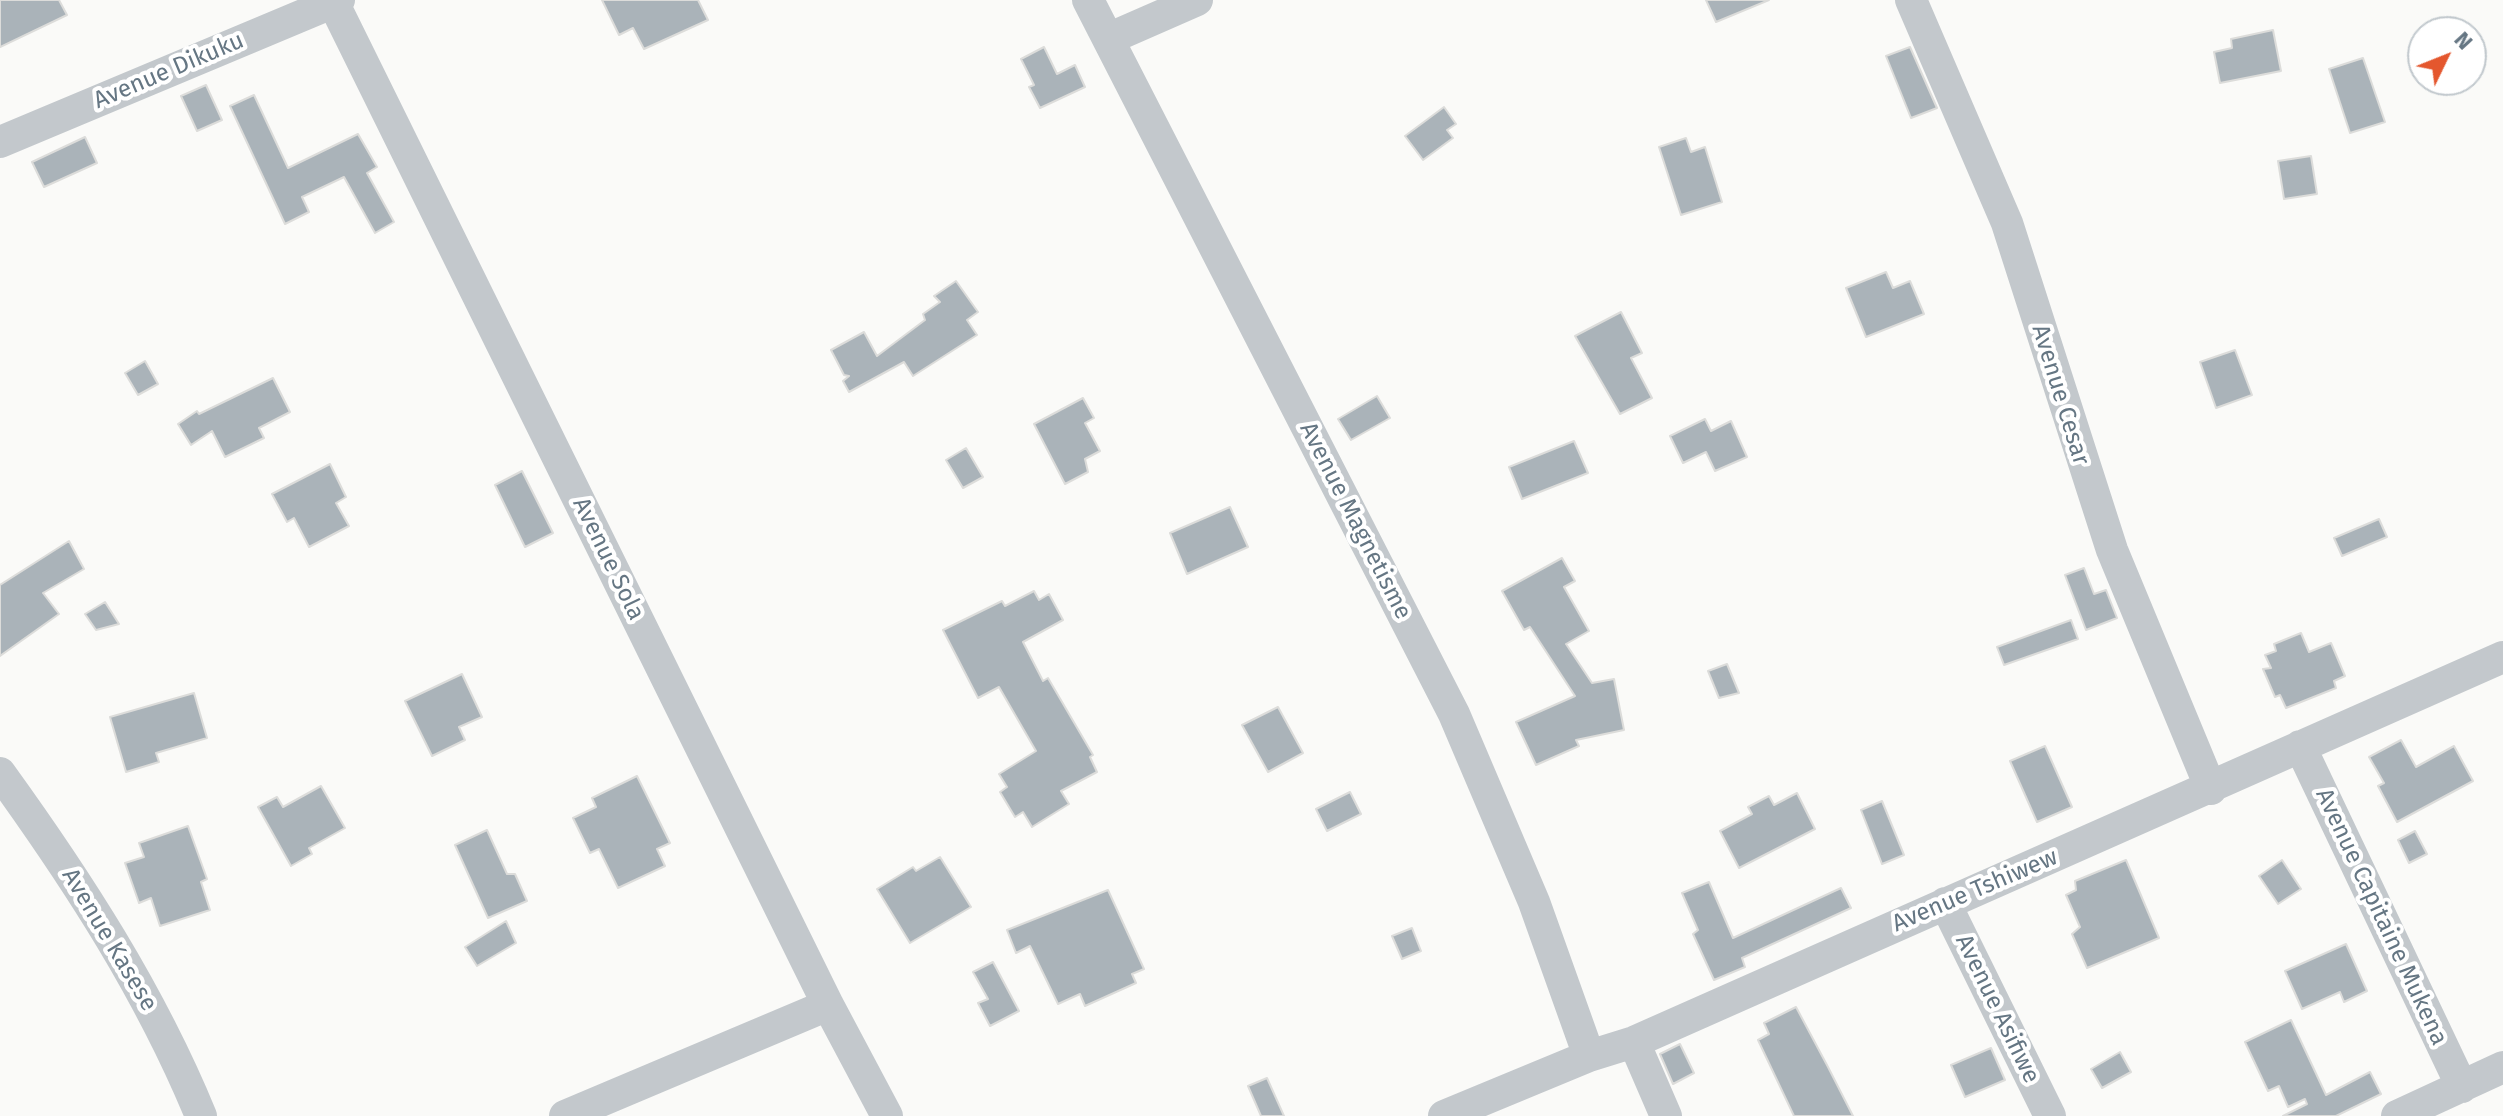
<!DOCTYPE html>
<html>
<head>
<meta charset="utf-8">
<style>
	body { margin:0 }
	#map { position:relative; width:2503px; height:1116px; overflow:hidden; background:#fafaf8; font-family:"Fira Sans",sans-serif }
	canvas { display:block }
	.north { position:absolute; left:2407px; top:16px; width:80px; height:80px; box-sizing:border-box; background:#fff; border:2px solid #c1c8cd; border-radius:50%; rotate:47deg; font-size:22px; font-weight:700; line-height:32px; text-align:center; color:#657683 }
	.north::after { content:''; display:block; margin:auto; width:28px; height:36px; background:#e4572e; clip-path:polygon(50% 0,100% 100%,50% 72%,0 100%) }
</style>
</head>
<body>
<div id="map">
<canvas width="2503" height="1116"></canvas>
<div class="north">N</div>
</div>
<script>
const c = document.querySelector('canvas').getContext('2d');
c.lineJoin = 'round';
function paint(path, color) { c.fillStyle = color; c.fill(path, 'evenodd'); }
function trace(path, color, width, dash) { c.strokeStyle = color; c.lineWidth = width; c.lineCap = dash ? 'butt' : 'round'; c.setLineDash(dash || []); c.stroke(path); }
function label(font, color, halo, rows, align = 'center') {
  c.font = font + ' "Fira Sans",sans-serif'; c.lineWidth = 8; c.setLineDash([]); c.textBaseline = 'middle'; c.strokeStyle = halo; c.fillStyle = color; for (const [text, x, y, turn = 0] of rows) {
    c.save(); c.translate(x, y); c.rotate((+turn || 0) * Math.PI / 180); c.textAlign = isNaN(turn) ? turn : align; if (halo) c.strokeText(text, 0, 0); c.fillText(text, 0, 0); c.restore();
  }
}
const building = new Path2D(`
	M 0,0 L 59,0 L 67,15 L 0,47 Z
	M 602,0 L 698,0 L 708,20 L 644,49 L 633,28 L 619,35 Z
	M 1706,0 L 1769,0 L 1716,22 Z
	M 2273,30 L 2281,71 L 2220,83 L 2214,52 L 2232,48 L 2231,39 Z
	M 1044,47 L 1057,74 L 1075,65 L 1085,87 L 1040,108 L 1029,87 L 1034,85 L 1021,59 Z
	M 1910,47 L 1937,108 L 1911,118 L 1886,56 Z
	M 2363,58 L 2385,122 L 2350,133 L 2329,69 Z
	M 206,85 L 222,120 L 197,131 L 181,96 Z
	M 254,95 L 288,168 L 358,134 L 377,167 L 367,173 L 394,222 L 375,233 L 344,177 L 302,197 L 309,212 L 285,224 L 230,106 Z
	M 1444,107 L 1456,124 L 1447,130 L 1453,138 L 1423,160 L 1405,136 Z
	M 85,137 L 97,163 L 44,187 L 32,162 Z
	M 1686,138 L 1691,152 L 1705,147 L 1722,202 L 1681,215 L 1659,147 Z
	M 2311,156 L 2317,194 L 2284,199 L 2278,161 Z
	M 1886,272 L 1893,288 L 1910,281 L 1924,314 L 1866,337 L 1846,288 Z
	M 956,281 L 978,312 L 967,320 L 977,335 L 913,376 L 904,362 L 849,392 L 843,381 L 849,376 L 844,375 L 831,350 L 864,332 L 877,356 L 925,320 L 923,314 L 940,302 L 934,296 Z
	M 1621,312 L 1642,353 L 1631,358 L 1652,398 L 1620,414 L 1575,336 Z
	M 2235,350 L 2252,395 L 2216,408 L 2200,362 Z
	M 145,361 L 158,384 L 138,395 L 125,373 Z
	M 273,378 L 290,412 L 259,428 L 264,438 L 225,457 L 212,431 L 191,445 L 178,424 L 197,411 L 199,414 Z
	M 1377,396 L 1390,418 L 1351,440 L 1338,419 Z
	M 1083,398 L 1094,418 L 1085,423 L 1100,451 L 1085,459 L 1088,472 L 1065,484 L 1034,424 Z
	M 1705,419 L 1711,431 L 1731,421 L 1747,457 L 1715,471 L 1706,452 L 1683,463 L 1670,436 Z
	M 1574,441 L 1588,473 L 1522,499 L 1509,467 Z
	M 966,448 L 983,477 L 963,488 L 946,460 Z
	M 330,464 L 346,497 L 336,503 L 349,526 L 309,547 L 294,518 L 287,522 L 272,494 Z
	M 522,471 L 553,533 L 525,547 L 495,485 Z
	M 1230,507 L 1248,547 L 1187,574 L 1170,533 Z
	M 2379,519 L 2387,537 L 2342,556 L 2334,538 Z
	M 69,541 L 84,569 L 43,593 L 59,614 L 0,656 L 0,585 Z
	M 1562,558 L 1575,581 L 1564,587 L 1589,631 L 1566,644 L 1592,683 L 1614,679 L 1624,730 L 1576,740 L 1579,746 L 1536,765 L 1516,722 L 1575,696 L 1530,627 L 1524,630 L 1502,591 Z
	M 2084,568 L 2094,594 L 2106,590 L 2117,618 L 2086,630 L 2065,575 Z
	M 1034,591 L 1039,600 L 1049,594 L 1063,620 L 1023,642 L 1043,681 L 1048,678 L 1093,755 L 1090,757 L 1097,772 L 1061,791 L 1069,804 L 1032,827 L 1023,812 L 1015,817 L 1000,792 L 1007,787 L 999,774 L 1036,751 L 999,687 L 978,698 L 943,630 L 1002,601 L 1005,606 Z
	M 105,602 L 119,624 L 96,630 L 85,614 Z
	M 2071,620 L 2078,639 L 2004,665 L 1997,647 Z
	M 2301,633 L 2309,652 L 2331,643 L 2345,676 L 2334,681 L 2336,688 L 2286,708 L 2280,695 L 2275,697 L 2263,669 L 2271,668 L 2265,655 L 2276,651 L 2274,644 Z
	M 1727,664 L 1739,693 L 1719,698 L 1708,671 Z
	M 462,674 L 482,717 L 459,727 L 465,740 L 432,756 L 405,701 Z
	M 194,693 L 207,738 L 156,753 L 159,762 L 126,772 L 110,717 Z
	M 1278,707 L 1303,753 L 1268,772 L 1242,725 Z
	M 2401,740 L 2416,767 L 2454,746 L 2473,781 L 2397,822 L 2378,786 L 2384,783 L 2369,757 Z
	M 2045,746 L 2072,807 L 2037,822 L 2010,761 Z
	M 637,776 L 670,843 L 657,849 L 665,866 L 618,888 L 599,849 L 590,853 L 573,818 L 596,807 L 592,798 Z
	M 321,786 L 345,828 L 309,848 L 312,854 L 291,866 L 258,807 L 277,797 L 283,807 Z
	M 1350,792 L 1361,814 L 1327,831 L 1316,809 Z
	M 1797,793 L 1815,829 L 1739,868 L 1720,831 L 1752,814 L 1748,807 L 1769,796 L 1774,805 Z
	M 1882,801 L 1904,855 L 1882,864 L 1861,810 Z
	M 188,826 L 207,879 L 201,882 L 210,910 L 160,926 L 151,898 L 139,903 L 125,863 L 144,857 L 139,843 Z
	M 487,830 L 507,874 L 515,874 L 527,901 L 488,918 L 455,845 Z
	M 2415,831 L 2427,854 L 2409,863 L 2398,840 Z
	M 940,857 L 971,907 L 910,943 L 877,889 L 913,867 L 916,871 Z
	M 2126,860 L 2159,938 L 2087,968 L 2072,934 L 2080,927 L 2066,895 L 2076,890 L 2075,881 Z
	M 2282,860 L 2301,889 L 2278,904 L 2259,876 Z
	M 1709,882 L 1733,938 L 1841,888 L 1851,908 L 1742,958 L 1745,967 L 1714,980 L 1693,934 L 1698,930 L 1682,893 Z
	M 1108,890 L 1144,969 L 1132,974 L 1136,983 L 1085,1006 L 1080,994 L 1058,1004 L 1030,946 L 1016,953 L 1007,930 Z
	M 506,921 L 516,943 L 477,966 L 465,947 Z
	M 1412,928 L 1421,951 L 1402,959 L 1392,936 Z
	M 2346,944 L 2367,991 L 2344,1002 L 2340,992 L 2302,1009 L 2285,971 Z
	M 993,962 L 1019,1011 L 990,1026 L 978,1003 L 988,999 L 973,972 Z
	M 1796,1007 L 1828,1067 L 1853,1116 L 1794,1116 L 1758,1040 L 1769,1034 L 1764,1023 Z
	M 2291,1020 L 2326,1095 L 2370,1072 L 2381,1094 L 2336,1116 L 2283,1116 L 2307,1104 L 2305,1099 L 2288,1107 L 2279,1086 L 2268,1091 L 2245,1042 Z
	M 1680,1044 L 1694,1073 L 1673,1084 L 1660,1054 Z
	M 1991,1048 L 2005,1080 L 1965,1097 L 1951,1065 Z
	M 2120,1052 L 2131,1072 L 2102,1088 L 2091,1069 Z
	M 1267,1078 L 1284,1116 L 1261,1116 L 1248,1086 Z`);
const street = new Path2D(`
	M 332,0 L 828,1005 L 887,1116
	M 1088,0 L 1454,714 L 1534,902 L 1589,1056
	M 1911,0 L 2007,223 L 2112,550 L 2211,789
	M 1108,39 L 1197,0
	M 0,142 L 339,0
	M 2300,746 L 2462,1087
	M 0,773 C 78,881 150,992 201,1116
	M 1945,903 L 2050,1116
	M 1634,1042 L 1666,1116
	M 565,1116 L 828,1005
	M 1444,1116 L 1589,1056 L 1634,1042 L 2503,657
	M 2397,1116 L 2503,1067`);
const streetNames = [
	["Avenue Dikuku",169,71,-23],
	["Avenue Cesar",2060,395,73],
	["Avenue Magnetisme",1355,521,63],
	["Avenue Sola",608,559,64],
	["Avenue Tshiwew",1975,891,-23],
	["Avenue Capitaine Mukena",2381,917,65],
	["Avenue Kasese",109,940,59],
	["Avenue Asifiwe",1997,1009,64]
];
paint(building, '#aab3b9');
trace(building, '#dcdcda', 2);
trace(street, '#c3c8cc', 32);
label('24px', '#657683', '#fff', streetNames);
</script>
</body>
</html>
